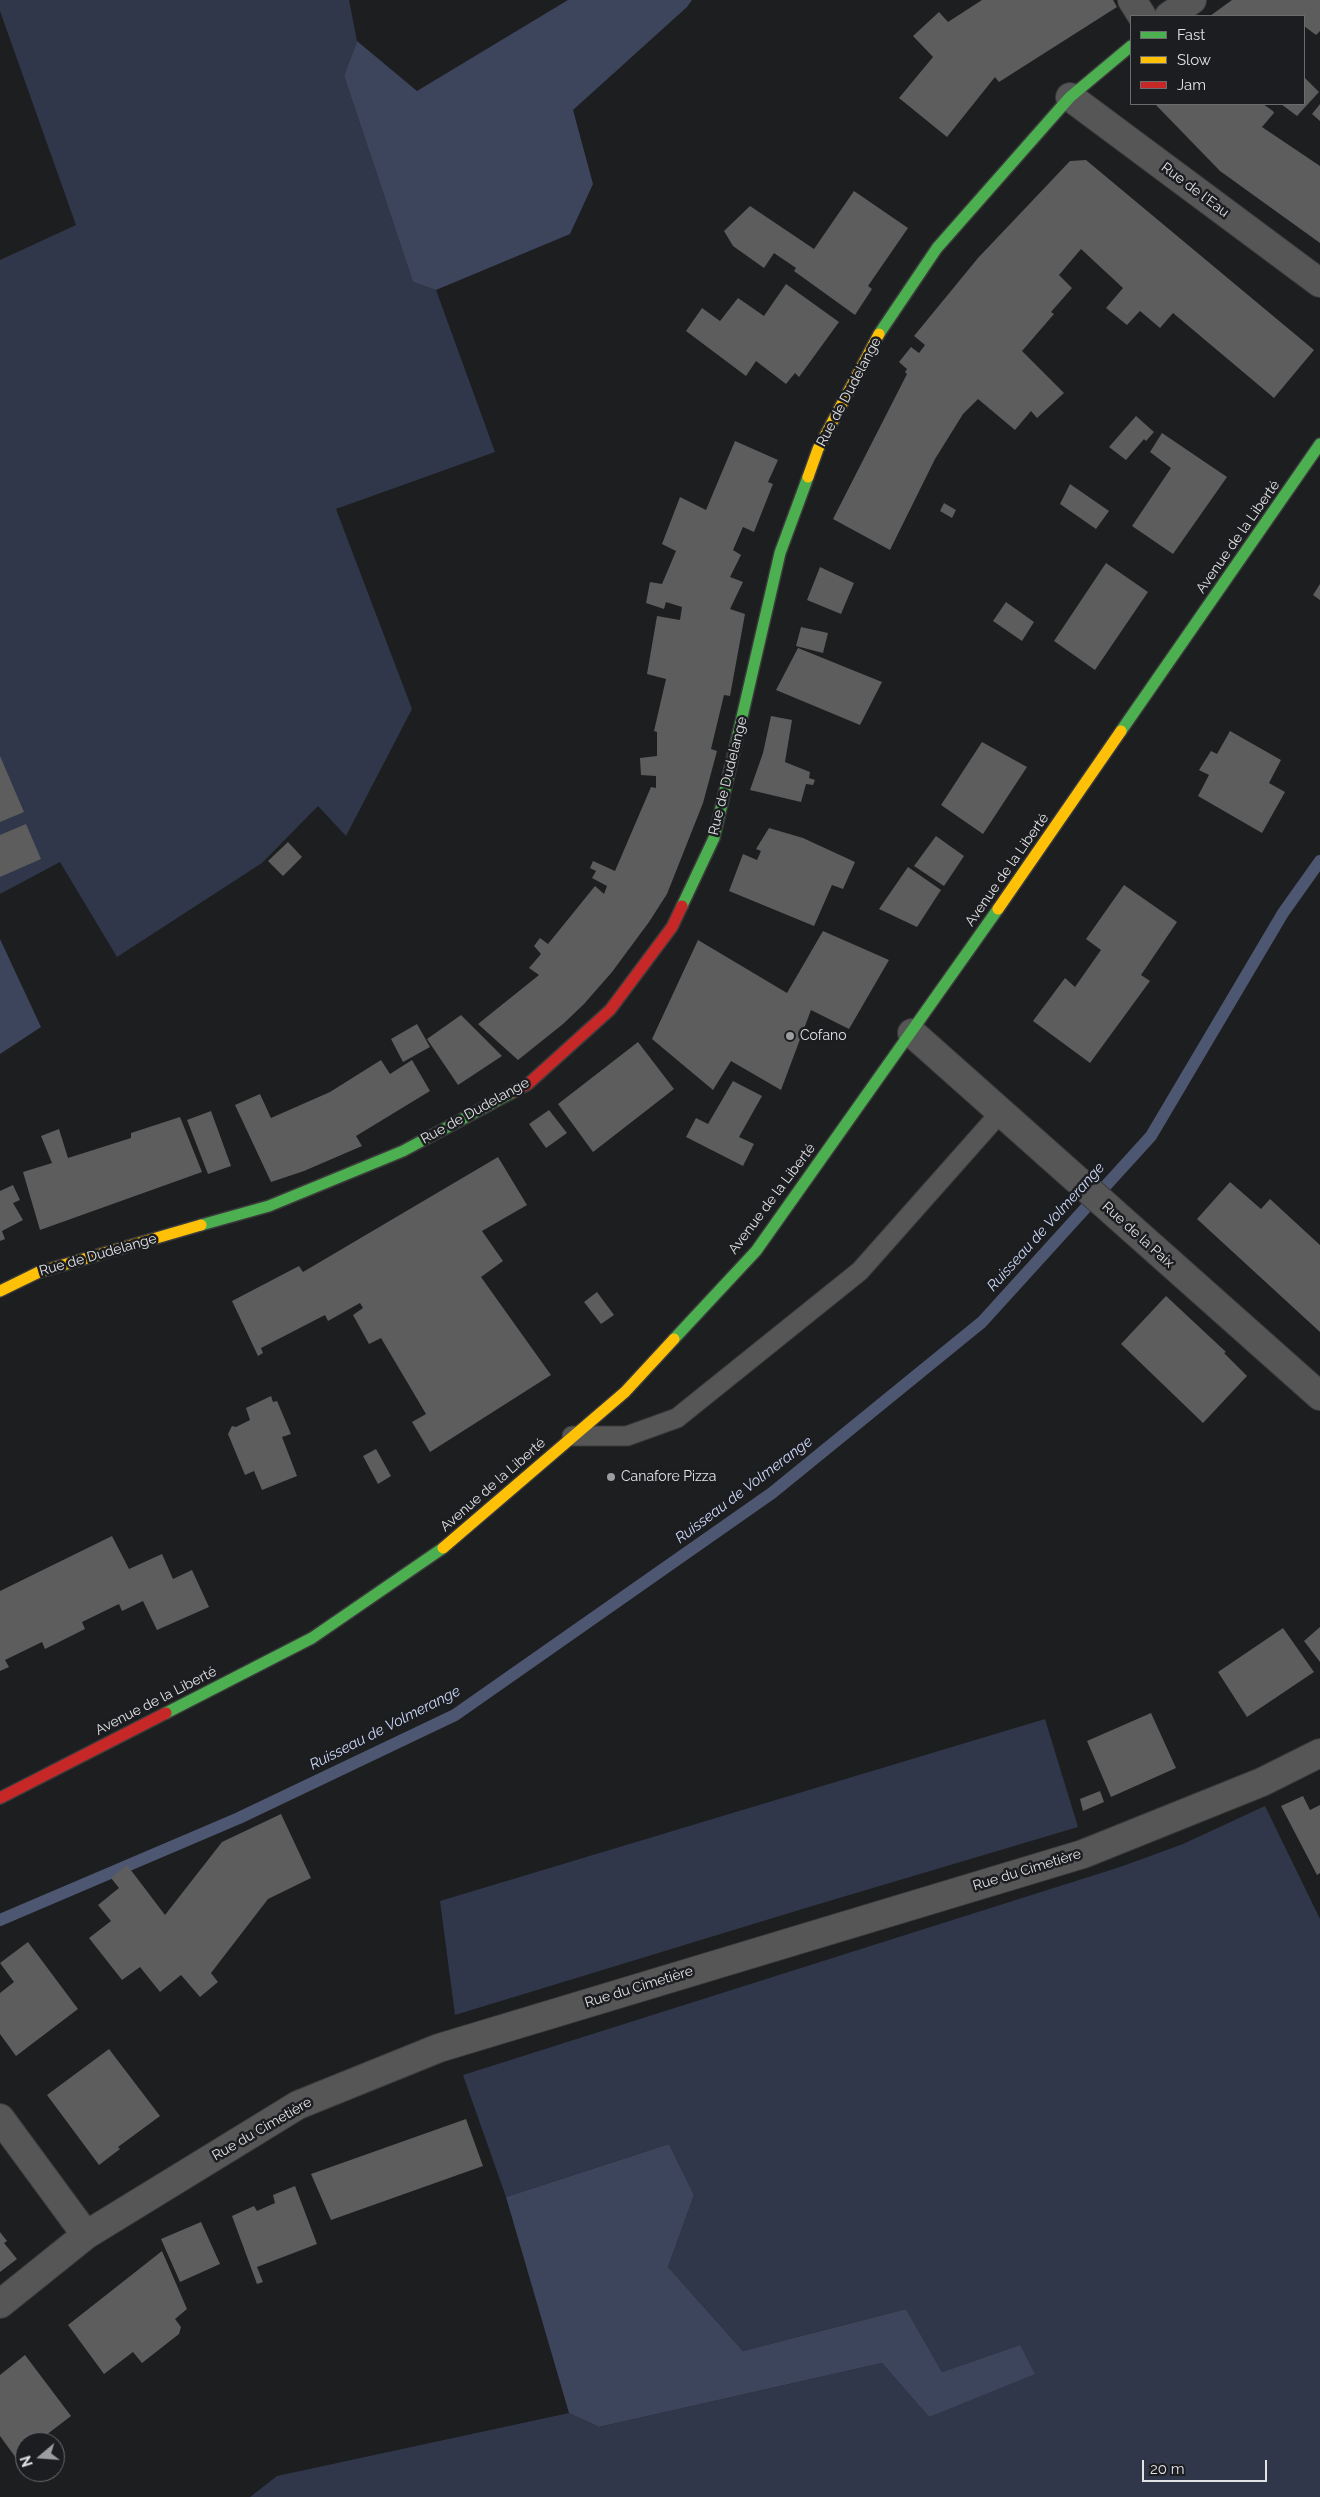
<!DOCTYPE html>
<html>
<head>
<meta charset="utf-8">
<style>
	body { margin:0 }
	#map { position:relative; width:1320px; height:2497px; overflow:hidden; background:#1d1e1f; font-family:Raleway,sans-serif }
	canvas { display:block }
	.legend { position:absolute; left:1130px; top:15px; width:175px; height:90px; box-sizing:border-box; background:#1c1d20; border:1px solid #6b6c6e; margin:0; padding:6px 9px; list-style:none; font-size:15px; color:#e1e2e4 }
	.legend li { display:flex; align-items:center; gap:10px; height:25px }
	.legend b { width:25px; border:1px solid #6b6c6e }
	.north { position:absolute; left:15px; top:2432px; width:50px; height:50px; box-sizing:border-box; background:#1c1d20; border:1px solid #6b6c6e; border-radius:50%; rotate:252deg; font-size:14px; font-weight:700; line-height:20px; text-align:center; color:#e1e2e4 }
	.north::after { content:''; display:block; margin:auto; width:18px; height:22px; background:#9c9d9f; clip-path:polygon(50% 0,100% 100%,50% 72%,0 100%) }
	.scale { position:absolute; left:1142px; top:2460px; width:125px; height:22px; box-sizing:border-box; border:2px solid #e1e2e4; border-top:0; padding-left:6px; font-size:15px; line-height:18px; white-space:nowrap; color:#e1e2e4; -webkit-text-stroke:4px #1c1d20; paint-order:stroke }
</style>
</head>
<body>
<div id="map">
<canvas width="1320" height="2497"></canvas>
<ul class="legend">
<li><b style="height:6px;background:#4caf50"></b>Fast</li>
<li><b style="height:6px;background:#ffc107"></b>Slow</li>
<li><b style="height:6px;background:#c62828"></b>Jam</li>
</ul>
<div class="north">N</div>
<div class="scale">20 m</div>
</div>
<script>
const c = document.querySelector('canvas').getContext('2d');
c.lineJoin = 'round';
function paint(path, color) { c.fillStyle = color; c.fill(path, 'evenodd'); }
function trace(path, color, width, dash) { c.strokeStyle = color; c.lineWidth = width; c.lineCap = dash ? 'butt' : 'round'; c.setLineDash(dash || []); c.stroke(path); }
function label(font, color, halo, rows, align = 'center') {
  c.font = font + ' Raleway,sans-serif'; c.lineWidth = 5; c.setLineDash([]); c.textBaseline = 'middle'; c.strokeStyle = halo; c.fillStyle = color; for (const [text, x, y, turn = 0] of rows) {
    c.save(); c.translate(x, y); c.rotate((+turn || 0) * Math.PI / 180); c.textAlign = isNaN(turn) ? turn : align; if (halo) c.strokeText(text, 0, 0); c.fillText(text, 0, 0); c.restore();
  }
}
const green = new Path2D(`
	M 0,0 L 349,0 L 357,41 L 344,76 L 413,282 L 436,290 L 495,452 L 336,509 L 412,709 L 346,836 L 318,806 L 262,863 L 117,957 L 60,862 L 0,894 L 0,260 L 76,225 L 0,11 Z
	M 1045,1719 L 1078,1827 L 809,1907 L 455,2015 L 440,1901 Z
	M 1265,1806 L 1320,1919 L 1320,2497 L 250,2497 L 277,2476 L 569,2413 L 599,2427 L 882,2363 L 929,2417 L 1020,2345 L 942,2372 L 906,2309 L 743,2351 L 668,2267 L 694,2195 L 669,2144 L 506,2197 L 463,2075 L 1120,1867 L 1183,1844 Z`);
const forest = new Path2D(`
	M 568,0 L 692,0 L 687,7 L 573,110 L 593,184 L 570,234 L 436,290 L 413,282 L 344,76 L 357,41 L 417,91 Z
	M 0,939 L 41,1027 L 0,1054 Z
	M 669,2144 L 694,2195 L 668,2267 L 743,2351 L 906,2309 L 942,2372 L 1020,2345 L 1035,2374 L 929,2417 L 882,2363 L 599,2427 L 569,2413 L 506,2197 Z`);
const stream = new Path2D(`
	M 0,1920 L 239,1818 L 455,1715 L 772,1493 L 982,1322 L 1151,1136 L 1283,913 L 1320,861`);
const building = new Path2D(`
	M 982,0 L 1113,0 L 1117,7 L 999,82 L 995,77 L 947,137 L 899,98 L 933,57 L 913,36 L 939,12 L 948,22 Z
	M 1232,0 L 1320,0 L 1320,31 L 1316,35 L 1304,26 L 1304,16 L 1210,16 Z
	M 1304,77 L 1319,92 L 1297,116 L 1281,104 L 1304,104 Z
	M 1155,104 L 1263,104 L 1273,111 L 1274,113 L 1262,127 L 1320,166 L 1320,243 L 1220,171 Z
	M 1320,104 L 1320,121 L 1312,114 Z
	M 1086,160 L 1314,350 L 1274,398 L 1173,313 L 1160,328 L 1140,311 L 1127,325 L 1106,308 L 1123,288 L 1081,249 L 1059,275 L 1072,288 L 1051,312 L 1054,314 L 1022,351 L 1064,393 L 1037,418 L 1031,411 L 1015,430 L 978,399 L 963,414 L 935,459 L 890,550 L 833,519 L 907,374 L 905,372 L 907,369 L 899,362 L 911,347 L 919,353 L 925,345 L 914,336 L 978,258 L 1070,161 Z
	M 854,191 L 908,228 L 868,286 L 872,289 L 855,315 L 794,271 L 796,268 L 774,253 L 764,268 L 733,246 L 724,231 L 750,206 L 814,249 Z
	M 786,284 L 839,322 L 799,377 L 795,373 L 786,384 L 756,361 L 746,376 L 686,331 L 702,308 L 720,321 L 738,298 L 764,316 Z
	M 1136,416 L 1154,432 L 1146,441 L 1144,439 L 1126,460 L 1109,447 Z
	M 1162,433 L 1227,477 L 1173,554 L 1132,526 L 1171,468 L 1150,452 Z
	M 735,441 L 778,460 L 768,482 L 773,484 L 754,532 L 743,527 L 733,550 L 741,555 L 730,577 L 743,582 L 730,609 L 745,614 L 730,696 L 724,695 L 711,749 L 717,751 L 703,803 L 667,894 L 649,922 L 612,972 L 584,1004 L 563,1024 L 518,1060 L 478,1024 L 539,975 L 529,968 L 541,954 L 534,946 L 540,938 L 548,944 L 595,886 L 604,894 L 607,886 L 592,878 L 596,871 L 590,868 L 593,861 L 615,871 L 651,787 L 656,788 L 656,776 L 641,775 L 640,758 L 657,756 L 657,732 L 654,731 L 666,679 L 647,674 L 657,616 L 680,620 L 682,607 L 666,602 L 664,609 L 646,603 L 650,582 L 662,584 L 676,551 L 662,544 L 680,497 L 706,510 Z
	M 1070,484 L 1109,511 L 1096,529 L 1060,504 Z
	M 944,503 L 956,510 L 952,518 L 940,511 Z
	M 1106,563 L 1148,592 L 1095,670 L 1054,641 Z
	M 820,567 L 854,583 L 841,614 L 807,600 Z
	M 1320,584 L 1320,600 L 1313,595 Z
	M 1006,602 L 1034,622 L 1022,641 L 993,621 Z
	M 801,627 L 828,633 L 823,653 L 796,646 Z
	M 798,648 L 882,682 L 860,725 L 776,690 Z
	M 771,716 L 792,720 L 785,762 L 810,772 L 809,778 L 815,780 L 813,785 L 806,784 L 801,802 L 750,790 L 763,753 Z
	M 1230,731 L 1281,760 L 1269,783 L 1285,792 L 1262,833 L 1198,796 L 1209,775 L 1199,770 L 1211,751 L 1217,754 Z
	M 982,742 L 1027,767 L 983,834 L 941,805 Z
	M 0,756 L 24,812 L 0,822 Z
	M 26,824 L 41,859 L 0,877 L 0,835 Z
	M 769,828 L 803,838 L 855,862 L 843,889 L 832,885 L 814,926 L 729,891 L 743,854 L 757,860 L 761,851 L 756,849 Z
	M 936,836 L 964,856 L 944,886 L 914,866 Z
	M 288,842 L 302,857 L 283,876 L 268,861 Z
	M 908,867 L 941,890 L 917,927 L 879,909 Z
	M 1124,885 L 1177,922 L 1141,975 L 1150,981 L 1090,1063 L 1033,1021 L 1065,978 L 1075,987 L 1101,950 L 1086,939 Z
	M 823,931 L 889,960 L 849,1029 L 811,1010 L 781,1090 L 731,1061 L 713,1090 L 652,1039 L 698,940 L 787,993 Z
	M 461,1015 L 502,1056 L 458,1085 L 427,1039 Z
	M 417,1024 L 430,1047 L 403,1062 L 391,1039 Z
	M 638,1042 L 674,1089 L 593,1152 L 558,1104 Z
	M 381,1060 L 390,1074 L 412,1060 L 430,1091 L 356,1136 L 362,1146 L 304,1171 L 271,1182 L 235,1105 L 260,1094 L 271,1118 L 330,1092 Z
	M 733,1081 L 762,1096 L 739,1137 L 754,1144 L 743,1166 L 686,1137 L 696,1118 L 708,1124 Z
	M 549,1110 L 567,1133 L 546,1148 L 529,1124 Z
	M 211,1111 L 231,1166 L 208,1174 L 187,1120 Z
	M 180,1117 L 202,1172 L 40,1230 L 23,1172 L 52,1163 L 41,1136 L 59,1129 L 68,1158 L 131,1138 L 131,1133 Z
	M 498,1157 L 527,1205 L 482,1231 L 503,1261 L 481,1277 L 551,1375 L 430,1452 L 412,1422 L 426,1414 L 381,1338 L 369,1344 L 353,1315 L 363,1308 L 360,1303 L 328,1321 L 325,1315 L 261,1348 L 263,1353 L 258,1356 L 232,1301 L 299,1266 L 303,1272 Z
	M 1230,1182 L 1261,1209 L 1270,1199 L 1320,1245 L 1320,1332 L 1197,1219 Z
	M 13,1185 L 20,1200 L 13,1203 L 23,1220 L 2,1231 L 5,1239 L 0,1241 L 0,1191 Z
	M 597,1292 L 614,1315 L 601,1324 L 584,1302 Z
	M 1166,1296 L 1226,1352 L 1224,1353 L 1247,1376 L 1203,1423 L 1121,1344 Z
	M 271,1396 L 273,1402 L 277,1401 L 291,1434 L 282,1437 L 297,1476 L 262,1490 L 254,1471 L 245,1475 L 228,1434 L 232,1426 L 236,1427 L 250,1420 L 246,1408 Z
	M 376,1449 L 391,1476 L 378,1484 L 363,1456 Z
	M 112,1536 L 129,1569 L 162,1554 L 173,1579 L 192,1570 L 209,1607 L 157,1630 L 143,1601 L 122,1611 L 119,1604 L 82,1622 L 85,1629 L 45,1649 L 42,1642 L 5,1660 L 9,1667 L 0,1671 L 0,1591 Z
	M 1320,1627 L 1320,1662 L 1304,1641 Z
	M 1283,1628 L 1314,1672 L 1247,1717 L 1218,1672 Z
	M 1151,1713 L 1176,1768 L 1111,1797 L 1087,1741 Z
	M 1100,1791 L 1104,1802 L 1083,1811 L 1080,1799 Z
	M 1303,1796 L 1310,1810 L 1320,1805 L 1320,1873 L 1317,1875 L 1281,1806 Z
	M 281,1814 L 311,1878 L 268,1899 L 211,1973 L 218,1982 L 200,1997 L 181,1975 L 160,1992 L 140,1967 L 122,1980 L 89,1938 L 111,1921 L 98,1905 L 119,1888 L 111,1878 L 127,1865 L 165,1915 L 222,1842 Z
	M 28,1942 L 78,2009 L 16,2056 L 0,2034 L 0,1993 L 14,1982 L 0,1963 Z
	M 109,2049 L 160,2116 L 118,2147 L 120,2149 L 99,2165 L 47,2095 Z
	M 466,2119 L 483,2166 L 331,2220 L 311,2174 Z
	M 295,2186 L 317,2244 L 257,2267 L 263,2282 L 257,2284 L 232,2216 L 254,2206 L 257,2211 L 275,2203 L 273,2195 Z
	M 201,2222 L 220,2264 L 180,2282 L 161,2239 Z
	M 0,2232 L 7,2241 L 4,2243 L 17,2259 L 0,2272 Z
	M 162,2251 L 187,2309 L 175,2319 L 181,2327 L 179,2334 L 142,2363 L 133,2352 L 104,2374 L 68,2325 Z
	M 25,2355 L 71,2416 L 37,2442 L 25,2442 L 25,2451 L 16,2458 L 0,2436 L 0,2375 Z`);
const lane = new Path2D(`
	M 572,1436 L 627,1436 L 677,1418 L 860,1271 L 1000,1113`);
const street = new Path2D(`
	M 1132,0 L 1142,16
	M 1169,16 L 1192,0
	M 1070,97 L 1320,283
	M 912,1033 L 1320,1396
	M 0,2118 L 86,2235
	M 0,2304 L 86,2235 L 298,2105 L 439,2048 L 1083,1854 L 1262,1782 L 1320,1753`);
const fast = new Path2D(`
	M 879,334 L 937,248 L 1070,97 L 1131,46
	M 1121,731 L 1320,444
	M 682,906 L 714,838 L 780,553 L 808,477
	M 201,1225 L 269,1206 L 403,1151 L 513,1092
	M 674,1339 L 756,1251 L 998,909
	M 166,1713 L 312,1638 L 443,1548`);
const slow = new Path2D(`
	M 808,477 L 818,449 L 879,334
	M 998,909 L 1121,731
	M 0,1291 L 39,1272 L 201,1225
	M 443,1548 L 625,1392 L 674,1339`);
const jam = new Path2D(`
	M 513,1092 L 528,1084 L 610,1010 L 672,927 L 682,906
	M 0,1798 L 166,1713`);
const markers = [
	[790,1036,5,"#9c9d9f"],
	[611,1477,5,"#9c9d9f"]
];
const streetNames = [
	["Rue de l'Eau",1195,190,37],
	["Rue de Dudelange",849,392,-62],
	["Avenue de la Liberté",1238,537,-55],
	["Rue de Dudelange",728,776,-76],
	["Avenue de la Liberté",1007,870,-55],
	["Rue de Dudelange",475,1111,-29],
	["Avenue de la Liberté",772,1199,-53],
	["Rue de la Paix",1138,1235,42],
	["Rue de Dudelange",98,1255,-16],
	["Avenue de la Liberté",493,1485,-41],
	["Avenue de la Liberté",156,1701,-27],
	["Rue du Cimetière",1027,1870,-17],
	["Rue du Cimetière",639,1987,-17],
	["Rue du Cimetière",262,2129,-30]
];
const poiNames = [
	["Cofano",800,1036],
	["Canafore Pizza",621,1477]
];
const waterNames = [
	["Ruisseau de Volmerange",1046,1227,-48],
	["Ruisseau de Volmerange",744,1490,-37],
	["Ruisseau de Volmerange",385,1728,-27]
];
paint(green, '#30374a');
paint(forest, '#3d455c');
trace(stream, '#4e5771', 12);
paint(building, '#5d5d5e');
trace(lane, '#3b3b3c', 21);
trace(street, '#3b3b3c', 30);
trace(fast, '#3b3b3c', 14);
trace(slow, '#3b3b3c', 14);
trace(jam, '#3b3b3c', 14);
trace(lane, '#565657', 19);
trace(street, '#565657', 28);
trace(fast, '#4caf50', 11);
trace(slow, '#ffc107', 11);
trace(jam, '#c62828', 11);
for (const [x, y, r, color] of markers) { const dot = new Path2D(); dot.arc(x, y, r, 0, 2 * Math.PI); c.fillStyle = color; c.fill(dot); trace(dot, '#1c1d20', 2); }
label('14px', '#e1e2e4', '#1c1d20', streetNames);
label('14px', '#e1e2e4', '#1c1d20', poiNames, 'left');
label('italic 15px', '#cdd8f9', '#1c1d20', waterNames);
</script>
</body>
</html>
